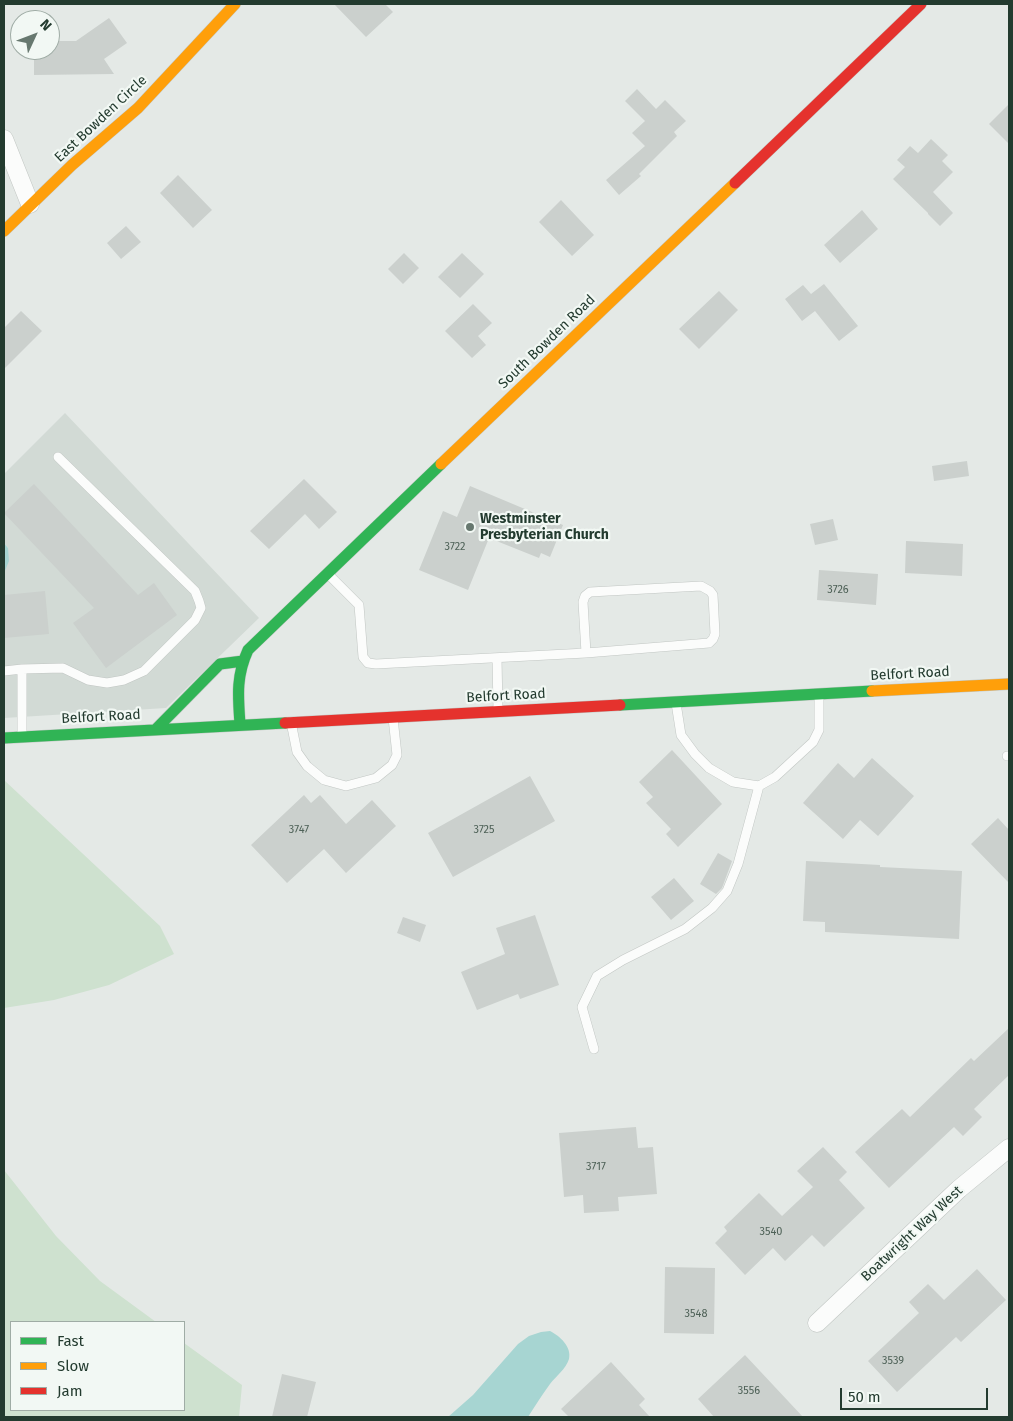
<!DOCTYPE html>
<html>
<head>
<meta charset="utf-8">
<style>
	body { margin:0 }
	#map { position:relative; width:1013px; height:1421px; overflow:hidden; background:#e4e9e6; font-family:"Fira Sans",sans-serif }
	canvas { display:block }
	.frame { position:absolute; inset:0; border:5px solid #233b2f; pointer-events:none }
	.legend { position:absolute; left:10px; top:1321px; width:175px; height:90px; box-sizing:border-box; background:#f2f8f4; border:1px solid #9faca5; margin:0; padding:6px 9px; list-style:none; font-size:15px; color:#233b2f }
	.legend li { display:flex; align-items:center; gap:10px; height:25px }
	.legend b { width:25px; border:1px solid #9faca5 }
	.north { position:absolute; left:10px; top:10px; width:50px; height:50px; box-sizing:border-box; background:#f2f8f4; border:1px solid #9faca5; border-radius:50%; rotate:47deg; font-size:14px; font-weight:700; line-height:20px; text-align:center; color:#233b2f }
	.north::after { content:''; display:block; margin:auto; width:18px; height:22px; background:#67786f; clip-path:polygon(50% 0,100% 100%,50% 72%,0 100%) }
	.scale { position:absolute; left:840px; top:1388px; width:148px; height:22px; box-sizing:border-box; border:2px solid #233b2f; border-top:0; padding-left:6px; font-size:15px; line-height:18px; white-space:nowrap; color:#233b2f; -webkit-text-stroke:4px #f2f8f4; paint-order:stroke }
</style>
</head>
<body>
<div id="map">
<canvas width="1013" height="1421"></canvas>
<div class="frame"></div>
<ul class="legend">
<li><b style="height:6px;background:#30b455"></b>Fast</li>
<li><b style="height:6px;background:#ff9f0a"></b>Slow</li>
<li><b style="height:6px;background:#e5322d"></b>Jam</li>
</ul>
<div class="north">N</div>
<div class="scale">50 m</div>
</div>
<script>
const c = document.querySelector('canvas').getContext('2d');
c.lineJoin = 'round';
function paint(path, color) { c.fillStyle = color; c.fill(path, 'evenodd'); }
function trace(path, color, width, dash) { c.strokeStyle = color; c.lineWidth = width; c.lineCap = dash ? 'butt' : 'round'; c.setLineDash(dash || []); c.stroke(path); }
function label(font, color, halo, rows, align = 'center') {
  c.font = font + ' "Fira Sans",sans-serif'; c.lineWidth = 4.5; c.setLineDash([]); c.textBaseline = 'middle'; c.strokeStyle = halo; c.fillStyle = color; for (const [text, x, y, turn = 0] of rows) {
    c.save(); c.translate(x, y); c.rotate((+turn || 0) * Math.PI / 180); c.textAlign = isNaN(turn) ? turn : align; if (halo) c.strokeText(text, 0, 0); c.fillText(text, 0, 0); c.restore();
  }
}
const built = new Path2D(`
	M 65,413 L 259,618 L 166,708 L 4,718 L 4,573 L 8,548 L 4,543 L 4,474 Z`);
const green = new Path2D(`
	M 4,780 L 160,926 L 174,954 L 109,985 L 54,1000 L 4,1008 Z
	M 4,1170 L 56,1236 L 100,1281 L 156,1322 L 11,1322 L 11,1410 L 184,1410 L 184,1343 L 242,1385 L 239,1417 L 4,1417 Z`);
const water = new Path2D(`
	M 4,543 L 8,548 L 9,561 L 4,573 Z
	M 550,1331 C 560,1336 572,1347 569,1359 C 566,1369 556,1376 550,1384 C 542,1395 535,1406 528,1417 L 448,1417 L 473,1395 L 518,1344 L 529,1336 L 541,1332 Z`);
const building = new Path2D(`
	M 334,4 L 385,4 L 393,12 L 366,37 Z
	M 109,18 L 127,43 L 104,59 L 114,74 L 34,75 L 34,51 L 52,51 L 52,41 L 76,41 Z
	M 637,89 L 656,109 L 665,100 L 686,121 L 674,132 L 677,136 L 639,174 L 641,176 L 619,195 L 606,180 L 645,146 L 632,133 L 645,121 L 625,101 Z
	M 1009,104 L 1009,144 L 989,124 Z
	M 931,139 L 948,155 L 942,161 L 953,172 L 933,192 L 953,213 L 940,226 L 928,214 L 928,213 L 893,179 L 905,167 L 897,160 L 910,146 L 918,153 Z
	M 178,175 L 212,210 L 193,228 L 160,193 Z
	M 561,200 L 594,235 L 572,256 L 539,222 Z
	M 862,210 L 878,229 L 840,263 L 824,245 Z
	M 126,226 L 141,242 L 121,259 L 107,243 Z
	M 404,253 L 419,268 L 403,284 L 388,269 Z
	M 462,253 L 484,274 L 460,298 L 438,277 Z
	M 824,284 L 858,326 L 839,341 L 815,311 L 802,321 L 785,299 L 803,285 L 811,294 Z
	M 719,291 L 738,310 L 699,349 L 679,329 Z
	M 473,304 L 492,323 L 478,336 L 486,345 L 472,358 L 445,331 Z
	M 21,311 L 42,331 L 4,369 L 4,328 Z
	M 967,461 L 969,476 L 934,481 L 932,466 Z
	M 304,479 L 337,512 L 319,529 L 305,514 L 269,549 L 250,531 Z
	M 34,484 L 138,595 L 154,583 L 177,615 L 106,668 L 73,623 L 94,608 L 4,513 Z
	M 470,486 L 563,525 L 550,557 L 541,553 L 539,558 L 489,538 L 468,590 L 419,570 L 443,511 L 457,517 Z
	M 833,519 L 838,540 L 815,545 L 810,524 Z
	M 906,541 L 963,544 L 962,576 L 905,573 Z
	M 819,570 L 878,574 L 876,605 L 817,600 Z
	M 45,591 L 49,634 L 4,638 L 4,595 Z
	M 672,750 L 722,804 L 678,847 L 666,834 L 671,829 L 646,803 L 653,797 L 639,782 Z
	M 872,758 L 914,796 L 878,836 L 860,820 L 843,839 L 803,803 L 838,763 L 854,778 Z
	M 530,776 L 555,821 L 453,877 L 428,833 Z
	M 304,795 L 311,803 L 320,795 L 346,824 L 372,800 L 396,826 L 346,873 L 324,849 L 287,883 L 251,845 Z
	M 998,818 L 1009,830 L 1009,883 L 971,844 Z
	M 718,853 L 732,861 L 722,888 L 716,894 L 700,884 Z
	M 806,861 L 880,865 L 880,867 L 962,871 L 959,939 L 825,932 L 825,922 L 803,921 Z
	M 674,878 L 694,901 L 671,920 L 651,897 Z
	M 535,915 L 559,985 L 520,999 L 518,994 L 477,1010 L 461,972 L 505,954 L 496,928 Z
	M 403,917 L 426,925 L 420,942 L 397,933 Z
	M 1009,1028 L 1009,1075 L 974,1109 L 982,1117 L 963,1136 L 954,1127 L 889,1188 L 855,1152 L 902,1109 L 910,1117 L 971,1058 L 974,1061 Z
	M 636,1127 L 638,1148 L 653,1147 L 657,1194 L 618,1197 L 619,1211 L 584,1213 L 583,1195 L 564,1197 L 559,1133 Z
	M 823,1147 L 847,1172 L 839,1180 L 865,1208 L 824,1247 L 812,1235 L 785,1261 L 773,1248 L 745,1275 L 715,1243 L 727,1231 L 724,1227 L 759,1193 L 782,1216 L 813,1187 L 797,1171 Z
	M 665,1267 L 715,1268 L 714,1334 L 664,1333 Z
	M 977,1269 L 1006,1300 L 961,1342 L 956,1337 L 897,1392 L 868,1361 L 919,1313 L 909,1302 L 928,1284 L 944,1300 Z
	M 745,1355 L 803,1417 L 714,1417 L 698,1399 Z
	M 611,1362 L 645,1399 L 639,1405 L 650,1417 L 569,1417 L 561,1409 Z
	M 282,1374 L 316,1382 L 307,1417 L 272,1417 Z`);
const lane = new Path2D(`
	M 328,574 L 359,605 L 363,657 L 368,663 L 376,664 L 586,653 L 709,643 L 713,639 L 715,634 L 713,595 L 710,591 L 701,586 L 590,592 L 585,596 L 583,602 L 586,653
	M 497,658 L 498,710
	M 4,671 L 22,669
	M 676,703 L 681,735 L 695,754 L 709,768 L 733,782 L 759,786 L 775,777 L 813,742 L 819,730 L 819,696
	M 291,722 L 297,752 L 307,766 L 324,780 L 346,786 L 376,778 L 392,765 L 397,755 L 393,718
	M 22,736 L 22,669 L 63,668 L 88,680 L 107,683 L 124,680 L 144,671 L 195,620 L 201,608 L 199,601 L 195,591 L 58,457
	M 1007,756 L 1009,756
	M 594,1049 L 582,1007 L 597,976 L 623,960 L 685,929 L 712,908 L 727,891 L 738,864 L 759,786`);
const street = new Path2D(`
	M 4,139 L 30,204
	M 817,1323 L 959,1189 L 1009,1148`);
const fast = new Path2D(`
	M 620,705 L 872,691
	M 240,724 C 238,696 236,676 248,650 L 441,464
	M 156,729 L 220,664 L 243,661
	M 4,738 L 285,723`);
const slow = new Path2D(`
	M 4,231 L 72,165 L 138,108 L 235,4
	M 441,464 L 735,183
	M 872,691 L 1009,684`);
const jam = new Path2D(`
	M 735,183 L 921,4
	M 285,723 L 620,705`);
const markers = [
	[470,527,5,"#67786f"]
];
const numberNames = [
	["3722",455,547],
	["3726",838,590],
	["3747",299,830],
	["3725",484,830],
	["3717",596,1167],
	["3540",771,1232],
	["3548",696,1314],
	["3539",893,1361],
	["3556",749,1391]
];
const streetNames = [
	["East Bowden Circle",101,119,-43],
	["South Bowden Road",547,342,-44],
	["Belfort Road",910,674,-3],
	["Belfort Road",506,696,-3],
	["Belfort Road",101,717,-3],
	["Boatwright Way West",912,1234,-43]
];
const poiNames = [
	["Westminster",480,519],
	["Presbyterian Church",480,535]
];
paint(built, '#d2dad5');
paint(green, '#cee1cf');
paint(water, '#a7d5d2');
paint(building, '#cbd0cd');
trace(lane, '#c1c6c3', 10);
trace(street, '#c1c6c3', 19);
trace(fast, '#c0c6c3', 12);
trace(slow, '#c0c6c3', 12);
trace(jam, '#c0c6c3', 12);
trace(lane, '#fbfcfb', 9);
trace(street, '#fbfcfb', 18);
trace(fast, '#30b455', 11);
trace(slow, '#ff9f0a', 11);
trace(jam, '#e5322d', 11);
for (const [x, y, r, color] of markers) { const dot = new Path2D(); dot.arc(x, y, r, 0, 2 * Math.PI); c.fillStyle = color; c.fill(dot); trace(dot, '#f2f8f4', 2); }
label('11px', '#4e6157', null, numberNames);
label('14px', '#233b2f', '#f2f8f4', streetNames);
label('bold 14px', '#233b2f', '#f2f8f4', poiNames, 'left');
</script>
</body>
</html>
